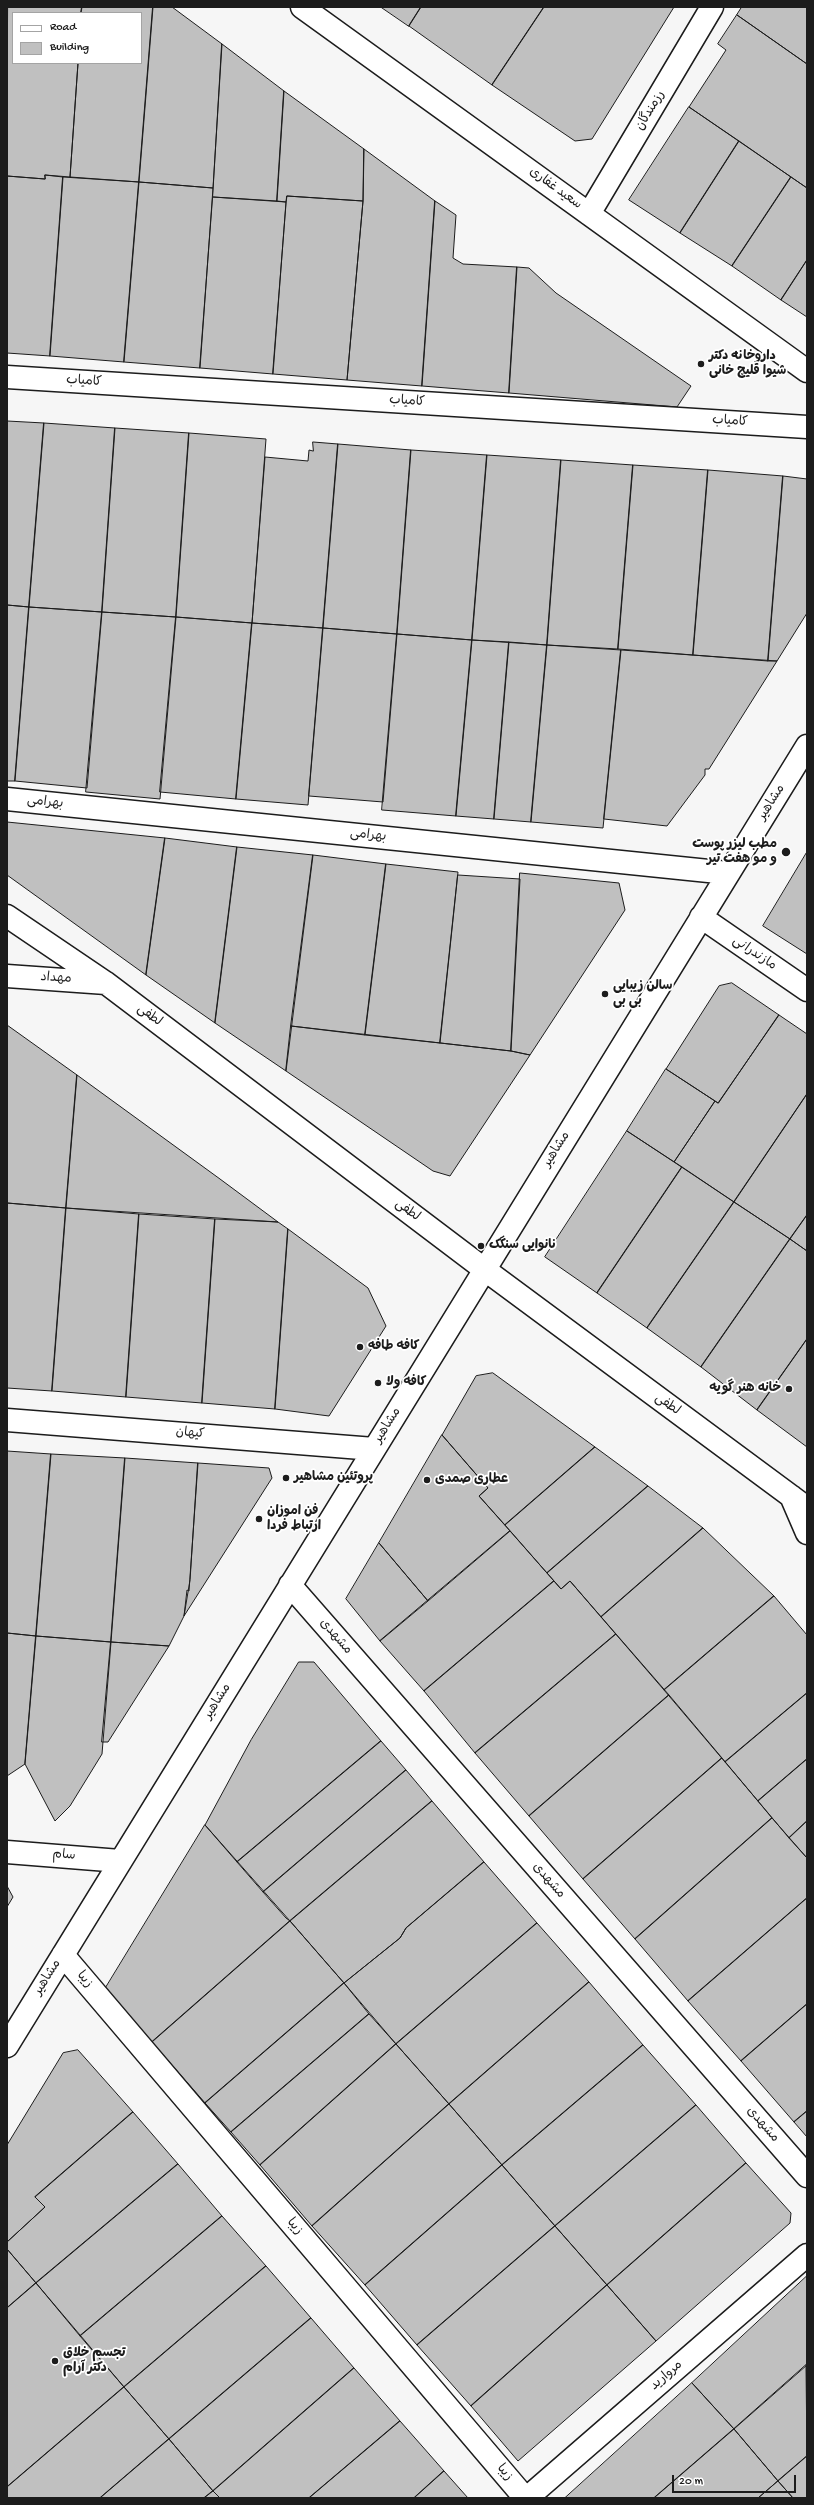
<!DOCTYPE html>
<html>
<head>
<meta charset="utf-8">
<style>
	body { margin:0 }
	#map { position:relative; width:814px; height:2505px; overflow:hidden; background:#f6f6f6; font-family:"Gochi Hand",sans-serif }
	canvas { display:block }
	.frame { position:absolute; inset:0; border:8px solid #1c1c1c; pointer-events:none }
	.legend { position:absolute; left:12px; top:12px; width:130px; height:52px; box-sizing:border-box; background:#fff; border:1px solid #a4a4a4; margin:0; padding:5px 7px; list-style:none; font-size:12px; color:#1c1c1c }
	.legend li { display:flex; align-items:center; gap:8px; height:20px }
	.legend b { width:20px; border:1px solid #a4a4a4 }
	.scale { position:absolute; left:672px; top:2475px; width:124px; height:18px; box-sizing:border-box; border:2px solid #1c1c1c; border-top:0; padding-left:5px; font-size:12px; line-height:14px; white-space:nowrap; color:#1c1c1c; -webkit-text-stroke:3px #fff; paint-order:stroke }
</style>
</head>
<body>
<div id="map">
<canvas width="814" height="2505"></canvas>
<div class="frame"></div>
<ul class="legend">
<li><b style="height:5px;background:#fff"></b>Road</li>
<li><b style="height:11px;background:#c0c0c0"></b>Building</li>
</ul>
<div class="scale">20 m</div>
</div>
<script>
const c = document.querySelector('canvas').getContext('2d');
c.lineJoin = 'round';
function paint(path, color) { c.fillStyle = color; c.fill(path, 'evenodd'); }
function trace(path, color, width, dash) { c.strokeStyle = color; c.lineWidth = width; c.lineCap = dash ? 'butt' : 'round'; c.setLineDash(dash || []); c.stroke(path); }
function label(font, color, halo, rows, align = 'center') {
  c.font = font + ' "Gochi Hand","Playpen Sans Arabic",sans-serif'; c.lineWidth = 3.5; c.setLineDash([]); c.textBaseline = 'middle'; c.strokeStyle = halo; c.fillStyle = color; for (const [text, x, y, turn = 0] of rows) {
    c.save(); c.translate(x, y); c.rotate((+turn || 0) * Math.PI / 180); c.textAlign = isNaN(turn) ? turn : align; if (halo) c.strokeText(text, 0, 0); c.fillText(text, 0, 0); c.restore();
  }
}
const building = new Path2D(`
	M 8,7 L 82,7 L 81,13 L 13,13 L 13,63 L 78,63 L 70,177 L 45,175 L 45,179 L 7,176 Z
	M 82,7 L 153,7 L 139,182 L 70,177 L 78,63 L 141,63 L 141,13 L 81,13 Z
	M 153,7 L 172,7 L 222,44 L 213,188 L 139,182 Z
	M 381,7 L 421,7 L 409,26 Z
	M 421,7 L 544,7 L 492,85 L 409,26 Z
	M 544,7 L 674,7 L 592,139 L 575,141 L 492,85 Z
	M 742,7 L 807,7 L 807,64 L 737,15 Z
	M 737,15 L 807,64 L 807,188 L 689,107 L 726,50 L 718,44 Z
	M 222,44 L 284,91 L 277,201 L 213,197 Z
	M 284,91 L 364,149 L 363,201 L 287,196 L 286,202 L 277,201 Z
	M 689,107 L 739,141 L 680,233 L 629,200 Z
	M 739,141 L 791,177 L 732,266 L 680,233 Z
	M 364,149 L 435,201 L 422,386 L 347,380 L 363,201 Z
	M 45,175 L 63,177 L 50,356 L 7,353 L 7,176 L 45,179 Z
	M 63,177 L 139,182 L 124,362 L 50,356 Z
	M 791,177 L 807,188 L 807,260 L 781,300 L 732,266 Z
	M 139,182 L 213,188 L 200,368 L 124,362 Z
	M 287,196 L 363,201 L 347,380 L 273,374 Z
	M 213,197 L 286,202 L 273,374 L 200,368 Z
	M 435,201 L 456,215 L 453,258 L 463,264 L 517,267 L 509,393 L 422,386 Z
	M 807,260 L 807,317 L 781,300 Z
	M 517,267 L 529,268 L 556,293 L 691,386 L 677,407 L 509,393 Z
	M 7,421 L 44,423 L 29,607 L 7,605 Z
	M 44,423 L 115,428 L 102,612 L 29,607 Z
	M 115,428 L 189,433 L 176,617 L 102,612 Z
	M 189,433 L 266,439 L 252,623 L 176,617 Z
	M 313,442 L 338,444 L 323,628 L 252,623 L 265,457 L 308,461 L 309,450 L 313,451 Z
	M 338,444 L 411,450 L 397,634 L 323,628 Z
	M 411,450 L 487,455 L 472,640 L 397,634 Z
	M 487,455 L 561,460 L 547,645 L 472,640 Z
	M 561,460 L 633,465 L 618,649 L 547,645 Z
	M 633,465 L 708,470 L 693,655 L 618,649 Z
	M 708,470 L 783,476 L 768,661 L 693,655 Z
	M 783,476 L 807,479 L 807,613 L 777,661 L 768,661 Z
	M 7,605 L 29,607 L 15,781 L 7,781 Z
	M 29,607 L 102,612 L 87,788 L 15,781 Z
	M 102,612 L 176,617 L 160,799 L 86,792 Z
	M 176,617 L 252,623 L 236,799 L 160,792 Z
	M 252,623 L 323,628 L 308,805 L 236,799 Z
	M 323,628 L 397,634 L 383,802 L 309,796 Z
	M 397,634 L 472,640 L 456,816 L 382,810 Z
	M 472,640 L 509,642 L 494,819 L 456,816 Z
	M 509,642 L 547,645 L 531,822 L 494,819 Z
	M 547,645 L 621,650 L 603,828 L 531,822 Z
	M 621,650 L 777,661 L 709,769 L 705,769 L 705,775 L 667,826 L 604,819 Z
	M 7,822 L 165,838 L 146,975 L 7,875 Z
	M 165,838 L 237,847 L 215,1023 L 146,975 Z
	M 237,847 L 313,855 L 286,1071 L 215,1023 Z
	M 807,852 L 807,954 L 763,926 Z
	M 313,855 L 386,864 L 365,1035 L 291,1026 Z
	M 386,864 L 458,872 L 440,1043 L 365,1035 Z
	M 520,873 L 619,883 L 625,910 L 530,1055 L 511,1051 Z
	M 458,875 L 520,879 L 511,1051 L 440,1043 Z
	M 732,983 L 779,1015 L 718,1103 L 666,1069 L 719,986 Z
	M 779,1015 L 807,1034 L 807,1094 L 734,1202 L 674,1162 L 715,1101 L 718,1103 Z
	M 7,1025 L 77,1075 L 66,1208 L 7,1203 Z
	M 291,1026 L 511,1051 L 530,1055 L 450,1176 L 433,1171 L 286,1071 Z
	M 666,1069 L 715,1101 L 674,1162 L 627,1131 Z
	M 77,1075 L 220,1179 L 278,1222 L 66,1208 Z
	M 807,1094 L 807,1215 L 790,1239 L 734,1202 Z
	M 627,1131 L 682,1167 L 597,1293 L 545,1257 Z
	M 682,1167 L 734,1202 L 647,1328 L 597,1293 Z
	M 734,1202 L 790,1239 L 701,1367 L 647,1328 Z
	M 7,1203 L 66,1208 L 52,1391 L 7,1388 Z
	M 66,1208 L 139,1214 L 126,1397 L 52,1391 Z
	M 139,1214 L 215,1219 L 202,1403 L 126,1397 Z
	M 807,1215 L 807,1251 L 790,1239 Z
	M 215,1219 L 278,1222 L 288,1229 L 275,1409 L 202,1403 Z
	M 288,1229 L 368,1288 L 386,1326 L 329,1416 L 275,1409 Z
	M 790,1239 L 807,1251 L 807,1339 L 757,1410 L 701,1367 Z
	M 807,1339 L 807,1447 L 757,1410 Z
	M 493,1373 L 595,1447 L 505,1525 L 479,1496 L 488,1488 L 442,1435 L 476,1376 Z
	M 442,1435 L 488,1488 L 479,1496 L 510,1531 L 428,1601 L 379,1543 Z
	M 595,1447 L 648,1486 L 547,1573 L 505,1525 Z
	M 7,1451 L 51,1454 L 36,1636 L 7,1633 Z
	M 51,1454 L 125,1458 L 111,1642 L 36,1636 Z
	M 125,1458 L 198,1463 L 189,1591 L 187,1590 L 184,1616 L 169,1646 L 111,1642 Z
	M 198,1463 L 269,1468 L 272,1478 L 184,1616 L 190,1580 Z
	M 648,1486 L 703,1528 L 601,1617 L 570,1581 L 561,1589 L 547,1573 Z
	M 703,1528 L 774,1596 L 664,1690 L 601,1617 Z
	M 510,1531 L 554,1581 L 424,1691 L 380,1641 Z
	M 379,1543 L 428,1601 L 380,1641 L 346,1599 Z
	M 554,1581 L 561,1589 L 570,1581 L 616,1634 L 475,1753 L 424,1691 Z
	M 774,1596 L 807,1635 L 807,1693 L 725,1762 L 664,1690 Z
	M 7,1633 L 36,1636 L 25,1764 L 7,1776 Z
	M 616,1634 L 669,1695 L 529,1816 L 475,1753 Z
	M 36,1636 L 111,1642 L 102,1754 L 70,1806 L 55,1821 L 25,1764 Z
	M 111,1642 L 169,1646 L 108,1742 L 102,1742 Z
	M 299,1662 L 314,1662 L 381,1741 L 237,1862 L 205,1825 L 251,1740 Z
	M 807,1693 L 807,1759 L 758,1801 L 725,1762 Z
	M 669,1695 L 722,1758 L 583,1879 L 529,1816 Z
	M 381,1741 L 406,1770 L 263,1892 L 237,1862 Z
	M 722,1758 L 772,1818 L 635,1939 L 583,1879 Z
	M 807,1759 L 807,1821 L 789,1838 L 758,1801 Z
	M 406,1770 L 432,1801 L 290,1921 L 286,1918 L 263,1892 Z
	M 432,1801 L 484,1862 L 406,1928 L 400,1938 L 344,1983 L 290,1921 Z
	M 772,1818 L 807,1858 L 807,1898 L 688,2001 L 635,1939 Z
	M 807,1821 L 807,1858 L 789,1838 Z
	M 205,1825 L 290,1921 L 152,2042 L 105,1989 Z
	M 484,1862 L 537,1923 L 396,2044 L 344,1983 L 400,1938 L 406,1928 Z
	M 7,1886 L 13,1897 L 7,1907 Z
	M 807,1898 L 807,2004 L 741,2061 L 688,2001 Z
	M 290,1921 L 344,1983 L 205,2103 L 152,2042 Z
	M 537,1923 L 589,1982 L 449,2104 L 396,2044 Z
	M 589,1982 L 643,2045 L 502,2165 L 449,2104 Z
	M 344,1983 L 369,2014 L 231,2132 L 205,2103 Z
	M 807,2004 L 807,2111 L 794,2122 L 741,2061 Z
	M 369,2014 L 396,2044 L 260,2165 L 231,2132 Z
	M 396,2044 L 449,2104 L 312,2226 L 260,2165 Z
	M 643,2045 L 696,2105 L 555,2226 L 502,2165 Z
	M 78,2050 L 133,2112 L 35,2197 L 45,2207 L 7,2242 L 7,2145 L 63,2053 Z
	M 449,2104 L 502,2165 L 365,2285 L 312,2226 Z
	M 696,2105 L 746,2163 L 607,2285 L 555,2226 Z
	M 807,2111 L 807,2137 L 794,2122 Z
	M 133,2112 L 178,2164 L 36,2283 L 7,2249 L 7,2242 L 45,2207 L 35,2197 Z
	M 746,2163 L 791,2213 L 790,2223 L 656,2341 L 607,2285 Z
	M 178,2164 L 222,2216 L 80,2336 L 36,2283 Z
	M 502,2165 L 555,2226 L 417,2345 L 365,2285 Z
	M 222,2216 L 266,2266 L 124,2387 L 80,2336 Z
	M 555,2226 L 607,2285 L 471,2406 L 417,2345 Z
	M 7,2249 L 36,2283 L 7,2308 Z
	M 266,2266 L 311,2318 L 169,2439 L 124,2387 Z
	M 807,2276 L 807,2365 L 734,2429 L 692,2383 Z
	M 36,2283 L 124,2387 L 7,2487 L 7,2308 Z
	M 607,2285 L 656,2341 L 518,2461 L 471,2406 Z
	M 311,2318 L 354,2368 L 213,2491 L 169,2439 Z
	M 806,2365 L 807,2456 L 778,2481 L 734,2429 Z
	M 354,2368 L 400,2421 L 309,2498 L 220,2498 L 213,2491 Z
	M 692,2383 L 734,2429 L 654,2498 L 565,2498 Z
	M 124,2387 L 169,2439 L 100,2498 L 7,2498 L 7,2487 Z
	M 400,2421 L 444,2471 L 414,2498 L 309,2498 Z
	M 734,2429 L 778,2481 L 772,2486 L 758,2498 L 654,2498 Z
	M 169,2439 L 213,2491 L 204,2498 L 100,2498 Z
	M 807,2456 L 807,2498 L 793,2498 L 778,2481 Z
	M 444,2471 L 468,2498 L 414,2498 Z
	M 778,2481 L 793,2498 L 758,2498 L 772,2486 Z
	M 213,2491 L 220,2498 L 204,2498 Z`);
const minor = new Path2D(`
	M 302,7 L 807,371
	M 589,214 L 712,7
	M 7,377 L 807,427
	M 7,799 L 728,873
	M 7,916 L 106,983 L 484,1269 L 807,1508
	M 701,917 L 807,990
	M 7,976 L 106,983
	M 7,1420 L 374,1449
	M 791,1496 L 807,1533
	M 290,1585 L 807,2176
	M 7,1852 L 120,1861
	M 63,1955 L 525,2498
	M 7,2046 L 807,746
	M 527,2498 L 807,2255`);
const markers = [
	[701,364,4,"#1c1c1c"],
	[786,852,5,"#1c1c1c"],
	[605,994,4,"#1c1c1c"],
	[481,1246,4,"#1c1c1c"],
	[360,1347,4,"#1c1c1c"],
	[378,1383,4,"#1c1c1c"],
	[789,1389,4,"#1c1c1c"],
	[286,1478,4,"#1c1c1c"],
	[427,1480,4,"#1c1c1c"],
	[259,1519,4,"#1c1c1c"],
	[55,2361,4,"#1c1c1c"]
];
const streetNames = [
	["رزمندگان",651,111,-59],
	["سعید غفاری",555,189,36],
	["کامیاب",84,382,4],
	["کامیاب",407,402,4],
	["کامیاب",730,422,4],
	["بهرامی",45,803,6],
	["مشاهیر",772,803,-58],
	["بهرامی",368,836,6],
	["مازندرانی",754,954,34],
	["مهداد",56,979,4],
	["لطفی",149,1016,37],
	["مشاهیر",557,1150,-58],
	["لطفی",407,1211,37],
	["لطفی",667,1405,36],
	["مشاهیر",388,1426,-58],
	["کیهان",190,1434,5],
	["مشهدی",335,1637,49],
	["مشاهیر",218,1702,-58],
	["سام",64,1856,5],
	["مشهدی",548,1881,49],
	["مشاهیر",48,1978,-58],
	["زیبا",84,1980,50],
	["مشهدی",762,2125,49],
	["زیبا",294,2227,50],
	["مروارید",667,2376,-41],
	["زیبا",504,2473,50]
];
const poiNames = [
	["داروخانه دکتر",709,357],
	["شیوا قلیچ خانی",709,372],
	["مطب لیزر پوست",777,845,"right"],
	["و مو هفت تیر",777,860,"right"],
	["سالن زیبایی",613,987],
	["بی بی",613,1002],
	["نانوایی سنگک",489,1246],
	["کافه طافه",368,1347],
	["کافه ولا",386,1383],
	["خانه هنر گویه",781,1389,"right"],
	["پروتئین مشاهیر",294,1478],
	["عطاری صمدی",435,1480],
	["فن اموزان",267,1512],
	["ارتباط فردا",267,1527],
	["تجسم خلاق",63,2354],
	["دکتر آرام",63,2369]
];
paint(building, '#c0c0c0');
trace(building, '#1c1c1c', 1);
trace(minor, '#1c1c1c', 25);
trace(minor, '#fff', 22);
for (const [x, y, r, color] of markers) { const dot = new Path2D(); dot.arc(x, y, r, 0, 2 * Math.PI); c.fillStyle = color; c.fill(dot); trace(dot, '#fff', 1.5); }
label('13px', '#1c1c1c', '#fff', streetNames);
label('bold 13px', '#1c1c1c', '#fff', poiNames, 'left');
</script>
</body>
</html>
